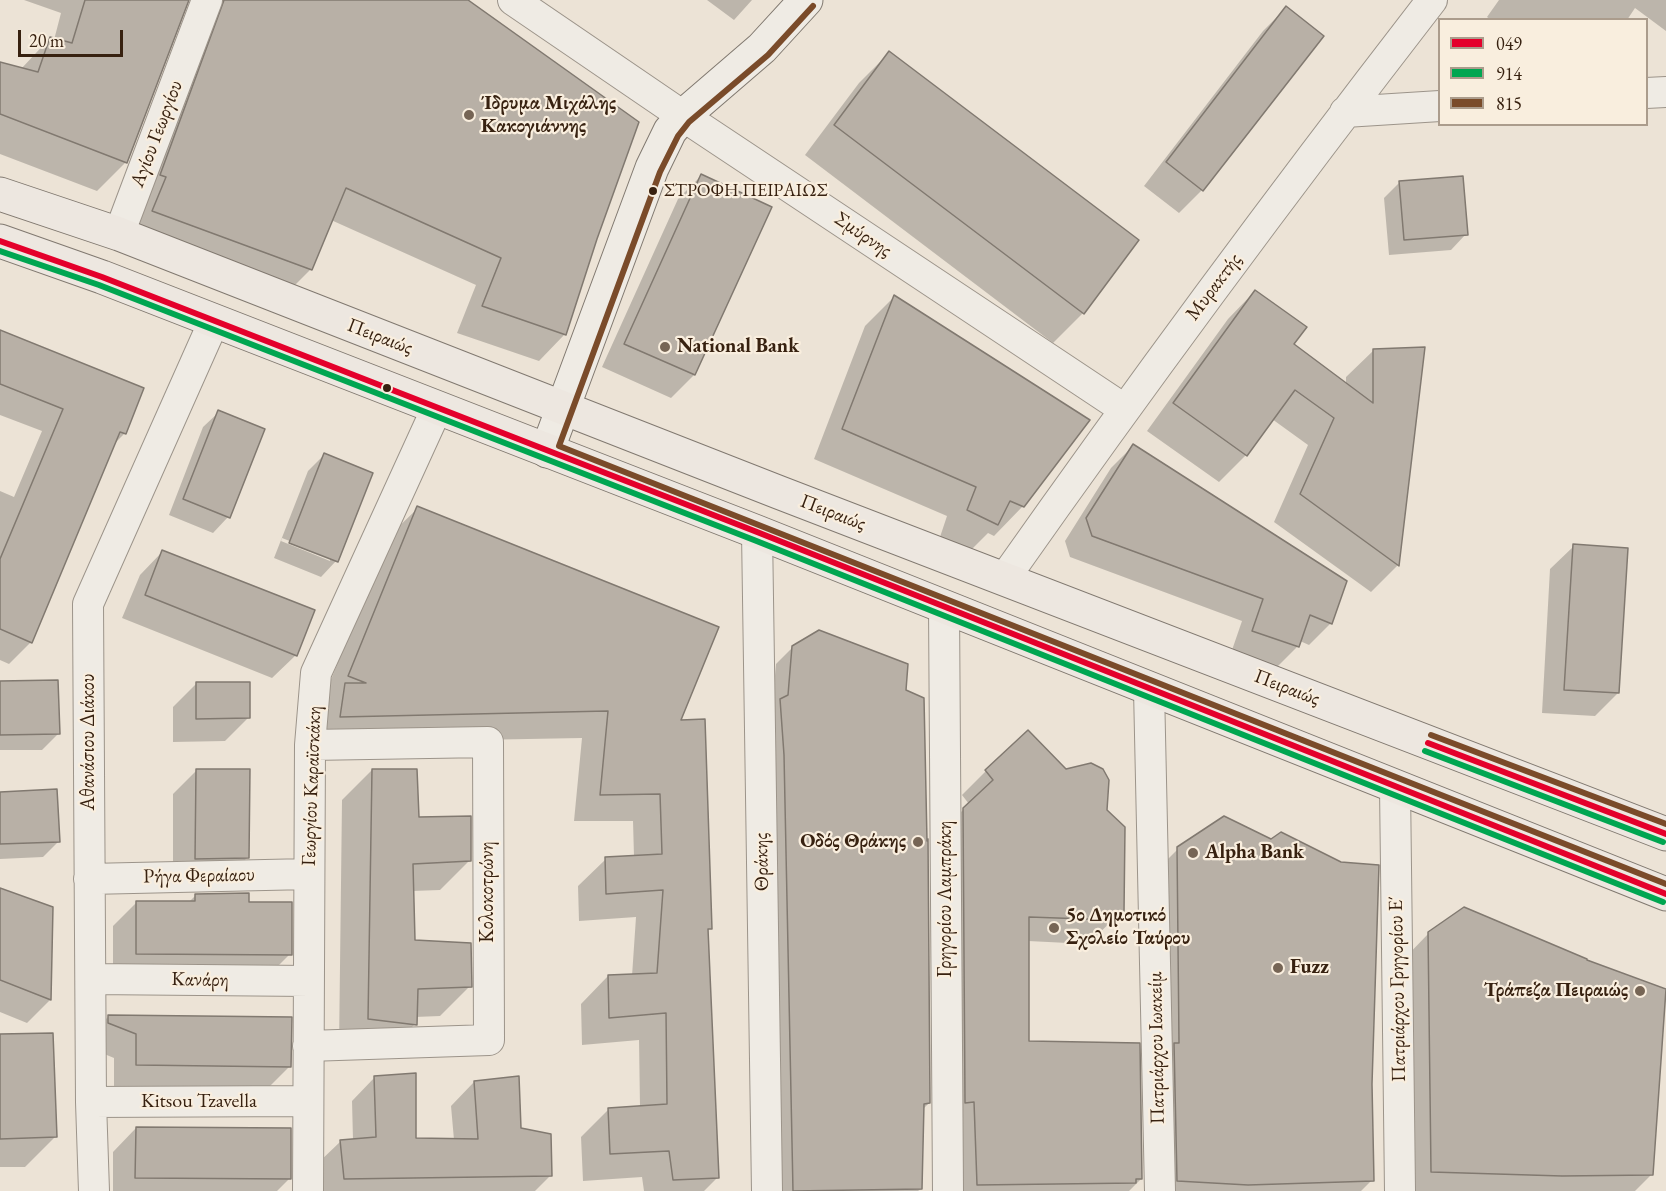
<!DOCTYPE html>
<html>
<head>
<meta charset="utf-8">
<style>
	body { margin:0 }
	#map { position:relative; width:1666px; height:1191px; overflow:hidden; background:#ece3d6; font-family:"EB Garamond",serif }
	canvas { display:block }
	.legend { position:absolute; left:1438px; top:18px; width:210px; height:108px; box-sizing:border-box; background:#f9eede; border:2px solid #ab9c8c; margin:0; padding:8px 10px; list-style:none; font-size:18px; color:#372110 }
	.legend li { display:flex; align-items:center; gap:12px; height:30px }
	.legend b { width:30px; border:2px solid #ab9c8c }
	.scale { position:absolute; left:18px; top:30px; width:105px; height:27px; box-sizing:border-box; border:3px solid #372110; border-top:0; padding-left:8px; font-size:18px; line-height:21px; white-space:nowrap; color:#372110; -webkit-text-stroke:4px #f9eede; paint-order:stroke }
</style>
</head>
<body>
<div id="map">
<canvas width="1666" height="1191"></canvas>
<ul class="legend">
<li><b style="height:8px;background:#e4002b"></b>049</li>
<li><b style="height:8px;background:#00a651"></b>914</li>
<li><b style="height:8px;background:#7a4b2a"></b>815</li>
</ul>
<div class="scale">20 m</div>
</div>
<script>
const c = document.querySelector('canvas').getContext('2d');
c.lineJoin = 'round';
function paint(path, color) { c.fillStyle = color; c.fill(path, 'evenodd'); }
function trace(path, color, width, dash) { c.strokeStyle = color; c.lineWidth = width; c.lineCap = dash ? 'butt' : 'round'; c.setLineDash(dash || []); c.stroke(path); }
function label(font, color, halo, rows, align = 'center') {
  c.font = font + ' "EB Garamond",serif'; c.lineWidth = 4.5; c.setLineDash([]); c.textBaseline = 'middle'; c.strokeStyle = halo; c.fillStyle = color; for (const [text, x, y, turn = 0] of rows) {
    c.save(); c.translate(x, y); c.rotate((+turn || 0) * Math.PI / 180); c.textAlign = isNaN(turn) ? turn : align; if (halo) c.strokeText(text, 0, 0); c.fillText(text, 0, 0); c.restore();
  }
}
const shadow = new Path2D(`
	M 24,0 L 187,0 L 126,162 L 97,191 L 0,154 L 0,63 L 21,69 L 50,38 L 54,40 L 61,13 Z
	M 224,0 L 467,0 L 596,238 L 565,334 L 539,361 L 457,333 L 476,285 L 331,220 L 311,269 L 284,296 L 127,237 L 196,38 L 218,15 Z
	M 707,0 L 752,0 L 734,20 Z
	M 1499,0 L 1666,0 L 1666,31 L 1635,8 L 1627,20 L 1491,20 L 1487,17 Z
	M 1286,8 L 1202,190 L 1179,213 L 1144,186 L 1263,31 Z
	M 889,53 L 1083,313 L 1053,343 L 805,155 L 859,83 Z
	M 701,176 L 770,208 L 694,375 L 671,398 L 602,367 L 678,199 Z
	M 1400,182 L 1466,234 L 1451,250 L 1389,255 L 1384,198 Z
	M 1255,291 L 1292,345 L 1346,385 L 1346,377 L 1374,350 L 1423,349 L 1398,565 L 1371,592 L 1274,522 L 1308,445 L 1272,419 L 1246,455 L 1219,482 L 1147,431 L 1228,319 Z
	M 894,297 L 1023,506 L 994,536 L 988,533 L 967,554 L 939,540 L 947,516 L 814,459 L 865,326 Z
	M 0,332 L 142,389 L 124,434 L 113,445 L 31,642 L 9,664 L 0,660 L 0,491 L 14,497 L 42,431 L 0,415 Z
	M 219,412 L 228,517 L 213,533 L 169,515 L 203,427 Z
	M 1133,446 L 1331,623 L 1309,645 L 1300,641 L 1298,646 L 1276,668 L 1231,653 L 1242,621 L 1070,557 L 1065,541 L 1111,468 Z
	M 324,455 L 336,561 L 321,577 L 274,558 L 308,471 ZM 282,538 L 330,557 L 330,561 L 281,541 Z
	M 418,508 L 679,722 L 710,928 L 707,932 L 718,1177 L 704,1191 L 644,1191 L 642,1177 L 583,1181 L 581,1137 L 609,1109 L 640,1107 L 639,1040 L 582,1045 L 581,1004 L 608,976 L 632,976 L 636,917 L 579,921 L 578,886 L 606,859 L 634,857 L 633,821 L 574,821 L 582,738 L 313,743 L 321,704 L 390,535 Z
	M 1574,546 L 1618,693 L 1595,716 L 1542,713 L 1550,569 Z
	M 163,551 L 296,655 L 272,678 L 122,618 L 140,575 Z
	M 793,647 L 904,691 L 929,1103 L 923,1109 L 921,1189 L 918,1191 L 777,1191 L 772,709 L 776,664 Z
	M 0,683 L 58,734 L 42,750 L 0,750 Z
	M 197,683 L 248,718 L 225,741 L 173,742 L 173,707 Z
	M 372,770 L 417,818 L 470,860 L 440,890 L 412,891 L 413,942 L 470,986 L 440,1016 L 415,1017 L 415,1024 L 385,1054 L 339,1048 L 342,800 Z
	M 196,771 L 248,857 L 224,881 L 173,882 L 173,794 Z
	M 986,771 L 1106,811 L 1122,911 L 1088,944 L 1028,941 L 1027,1043 L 1141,1179 L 1129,1191 L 953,1191 L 939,834 L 969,804 L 962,795 Z
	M 0,794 L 59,841 L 43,857 L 0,859 Z
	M 1178,849 L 1371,1084 L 1372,1180 L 1361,1191 L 1155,1191 L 1155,872 Z
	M 0,890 L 50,1000 L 27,1023 L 0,1012 Z
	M 196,895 L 290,954 L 267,977 L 113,976 L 113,926 L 137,902 L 188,903 Z
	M 1429,933 L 1651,1175 L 1635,1191 L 1404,1191 L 1401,962 Z
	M 108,1017 L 290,1066 L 267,1089 L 114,1088 L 114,1058 L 85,1046 L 85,1040 Z
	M 0,1036 L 55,1137 L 25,1167 L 0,1167 Z
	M 375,1077 L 415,1139 L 454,1140 L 451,1106 L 474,1082 L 519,1129 L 551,1175 L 535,1191 L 320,1191 L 317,1164 L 341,1141 L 353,1140 L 352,1101 Z
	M 136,1128 L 289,1179 L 277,1191 L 113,1191 L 113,1152 Z`);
const building = new Path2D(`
	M 85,0 L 189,0 L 127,163 L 0,114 L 0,62 L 38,72 L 50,37 L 72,43 Z
	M 224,0 L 468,0 L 639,122 L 597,239 L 566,335 L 482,306 L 501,258 L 346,188 L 312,270 L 152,211 L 166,177 L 160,175 Z
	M 1286,6 L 1324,36 L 1203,191 L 1166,162 Z
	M 889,51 L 1139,240 L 1084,314 L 834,125 Z
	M 701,174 L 772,207 L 695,375 L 624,344 Z
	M 1463,176 L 1468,235 L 1404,240 L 1399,181 Z
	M 1255,290 L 1307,327 L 1294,344 L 1373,403 L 1373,349 L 1425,347 L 1399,566 L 1300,494 L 1334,418 L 1295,390 L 1247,456 L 1173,403 Z
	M 894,295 L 1090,420 L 1024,507 L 1010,501 L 998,525 L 967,510 L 976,487 L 842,429 Z
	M 0,330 L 144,388 L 126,434 L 120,432 L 32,643 L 0,629 L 0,559 L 63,409 L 0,384 Z
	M 218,410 L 265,429 L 230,518 L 183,499 Z
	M 1133,444 L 1347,581 L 1332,624 L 1310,615 L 1299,647 L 1252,631 L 1263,599 L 1092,536 L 1086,518 Z
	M 324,453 L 373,473 L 338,562 L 289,543 Z
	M 417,506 L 719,627 L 681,720 L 705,719 L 712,929 L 708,929 L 719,1178 L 673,1180 L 669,1151 L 610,1154 L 608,1108 L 667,1104 L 666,1013 L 609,1018 L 608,975 L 657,973 L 663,890 L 606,894 L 605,857 L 662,854 L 660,794 L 600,795 L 608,711 L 340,717 L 345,683 L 366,683 L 348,676 Z
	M 1573,544 L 1628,548 L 1619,693 L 1564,690 Z
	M 162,550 L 315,610 L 297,656 L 145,595 Z
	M 819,630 L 908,664 L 906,690 L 924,698 L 927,841 L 928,839 L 930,1103 L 924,1104 L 922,1189 L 793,1191 L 784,755 L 780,699 L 788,695 L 792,646 Z
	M 58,680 L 60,734 L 0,735 L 0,681 Z
	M 196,682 L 250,682 L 250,718 L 196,719 Z
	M 1028,730 L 1066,769 L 1091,763 L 1103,769 L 1109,780 L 1107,810 L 1125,827 L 1124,912 L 1113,920 L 1029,917 L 1029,1041 L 1140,1043 L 1142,1179 L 1136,1179 L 1136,1183 L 977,1185 L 974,1102 L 965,1103 L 963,808 L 993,780 L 985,770 Z
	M 196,769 L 250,769 L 249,858 L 195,859 Z
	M 372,769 L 417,769 L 419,817 L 471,816 L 471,861 L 413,864 L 415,940 L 471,943 L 472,987 L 418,989 L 417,1025 L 368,1019 Z
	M 57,789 L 60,842 L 0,844 L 0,792 Z
	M 1224,816 L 1271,839 L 1281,832 L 1341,862 L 1379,865 L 1372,1084 L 1374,1181 L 1248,1185 L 1177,1181 L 1174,1043 L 1179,1043 L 1177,847 Z
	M 0,888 L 53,907 L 51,1000 L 0,980 Z
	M 249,893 L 249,902 L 292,902 L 292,955 L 136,954 L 136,901 L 195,901 L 195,894 Z
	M 1464,907 L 1587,959 L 1587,960 L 1666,989 L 1653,1175 L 1562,1176 L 1431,1172 L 1428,932 Z
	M 108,1015 L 292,1017 L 291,1067 L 136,1065 L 136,1034 L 108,1023 Z
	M 53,1033 L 57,1137 L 0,1139 L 0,1034 Z
	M 416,1073 L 416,1138 L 478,1139 L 474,1081 L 519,1076 L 521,1128 L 551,1134 L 552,1176 L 344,1179 L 340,1140 L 376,1137 L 374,1076 Z
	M 136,1127 L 291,1128 L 291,1179 L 135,1178 Z`);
const street = new Path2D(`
	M 513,0 L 683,116 L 1124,409
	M 1646,93 L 1666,92
	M 1345,112 L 1440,106
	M 119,234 L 207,0
	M 757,532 L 767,1191
	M 1004,579 C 1142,383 1285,190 1432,0
	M 944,607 L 948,1191
	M 1149,689 L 1160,1191
	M 1395,787 L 1400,1191
	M 89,879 L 309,874
	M 91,979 L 309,981
	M 308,1046 L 489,1040 L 488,742 L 310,745
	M 91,1102 L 308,1101
	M 94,1191 L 91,1102 L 88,604 L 214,321
	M 308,1191 L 310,745 L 316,673 L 437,408`);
const secondary = new Path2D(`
	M 547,451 L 652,168 L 670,131 L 683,116 L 762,48 L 806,0`);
const primary = new Path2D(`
	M 0,194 L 119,234 L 778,492 L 1666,834
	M 0,241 L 102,277 L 757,532 L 1666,894`);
const bus1 = new Path2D(`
	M 0,241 L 102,277 L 757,532 L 1666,894
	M 1428,743 L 1666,834`);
const bus2 = new Path2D(`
	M 0,251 L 99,285 L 754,540 L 1663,902
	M 1425,751 L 1663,842`);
const bus3 = new Path2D(`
	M 813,6 L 768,55 L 689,122 L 678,136 L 660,172 L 559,446 L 1666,884
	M 1431,735 L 1666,824`);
const markers = [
	[469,115,6,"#766555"],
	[653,191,5,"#372110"],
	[665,347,6,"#766555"],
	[387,388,5,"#372110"],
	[918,842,6,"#766555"],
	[1193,853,6,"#766555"],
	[1054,928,6,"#766555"],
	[1278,968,6,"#766555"],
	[1640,991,6,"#766555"]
];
const busNames = [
	["ΣΤΡΟΦΗ ΠΕΙΡΑΙΩΣ",664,191]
];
const poiNames = [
	["Ίδρυμα Μιχάλης",481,104],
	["Κακογιάννης",481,127],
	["National Bank",677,347],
	["Οδός Θράκης",906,842,"right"],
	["Alpha Bank",1205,853],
	["5ο Δημοτικό",1066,916],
	["Σχολείο Ταύρου",1066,939],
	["Fuzz",1290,968],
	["Τράπεζα Πειραιώς",1628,991,"right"]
];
const streetNames = [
	["Αγίου Γεωργίου",157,134,-69],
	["Σμύρνης",863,235,34],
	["Μυρακτής",1214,287,-53],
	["Πειραιώς",380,337,21],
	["Πειραιώς",833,513,21],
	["Πειραιώς",1287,688,21],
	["Αθανάσιου Διάκου",89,742,-90],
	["Γεωργίου Καραϊσκάκη",312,786,-88],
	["Θράκης",762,862,-91],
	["Ρήγα Φεραίαου",199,876,-1],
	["Κολοκοτρώνη",488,892,-90],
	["Γρηγορίου Λαμπράκη",946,899,-90],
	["Κανάρη",200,980,1],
	["Πατριάρχου Γρηγορίου Ε΄",1398,989,-91],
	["Πατριάρχου Ιωακείμ",1157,1048,-91],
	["Kitsou Tzavella",199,1102]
];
paint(shadow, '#0003');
paint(building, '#b8b0a6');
trace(building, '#817970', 1.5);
trace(street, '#9c948a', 32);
trace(secondary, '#817970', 35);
trace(primary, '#817970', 35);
trace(street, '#efebe4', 30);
trace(secondary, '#efebe4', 33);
trace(primary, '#ede7e0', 33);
trace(bus1, '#e4002b', 6);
trace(bus2, '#00a651', 6);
trace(bus3, '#7a4b2a', 6);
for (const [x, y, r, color] of markers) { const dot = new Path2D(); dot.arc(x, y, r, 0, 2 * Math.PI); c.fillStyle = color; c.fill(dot); trace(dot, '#f9eede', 2); }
label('18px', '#372110', '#f9eede', busNames, 'left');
label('bold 20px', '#372110', '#f9eede', poiNames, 'left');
label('20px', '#372110', '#f9eede', streetNames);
</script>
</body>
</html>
